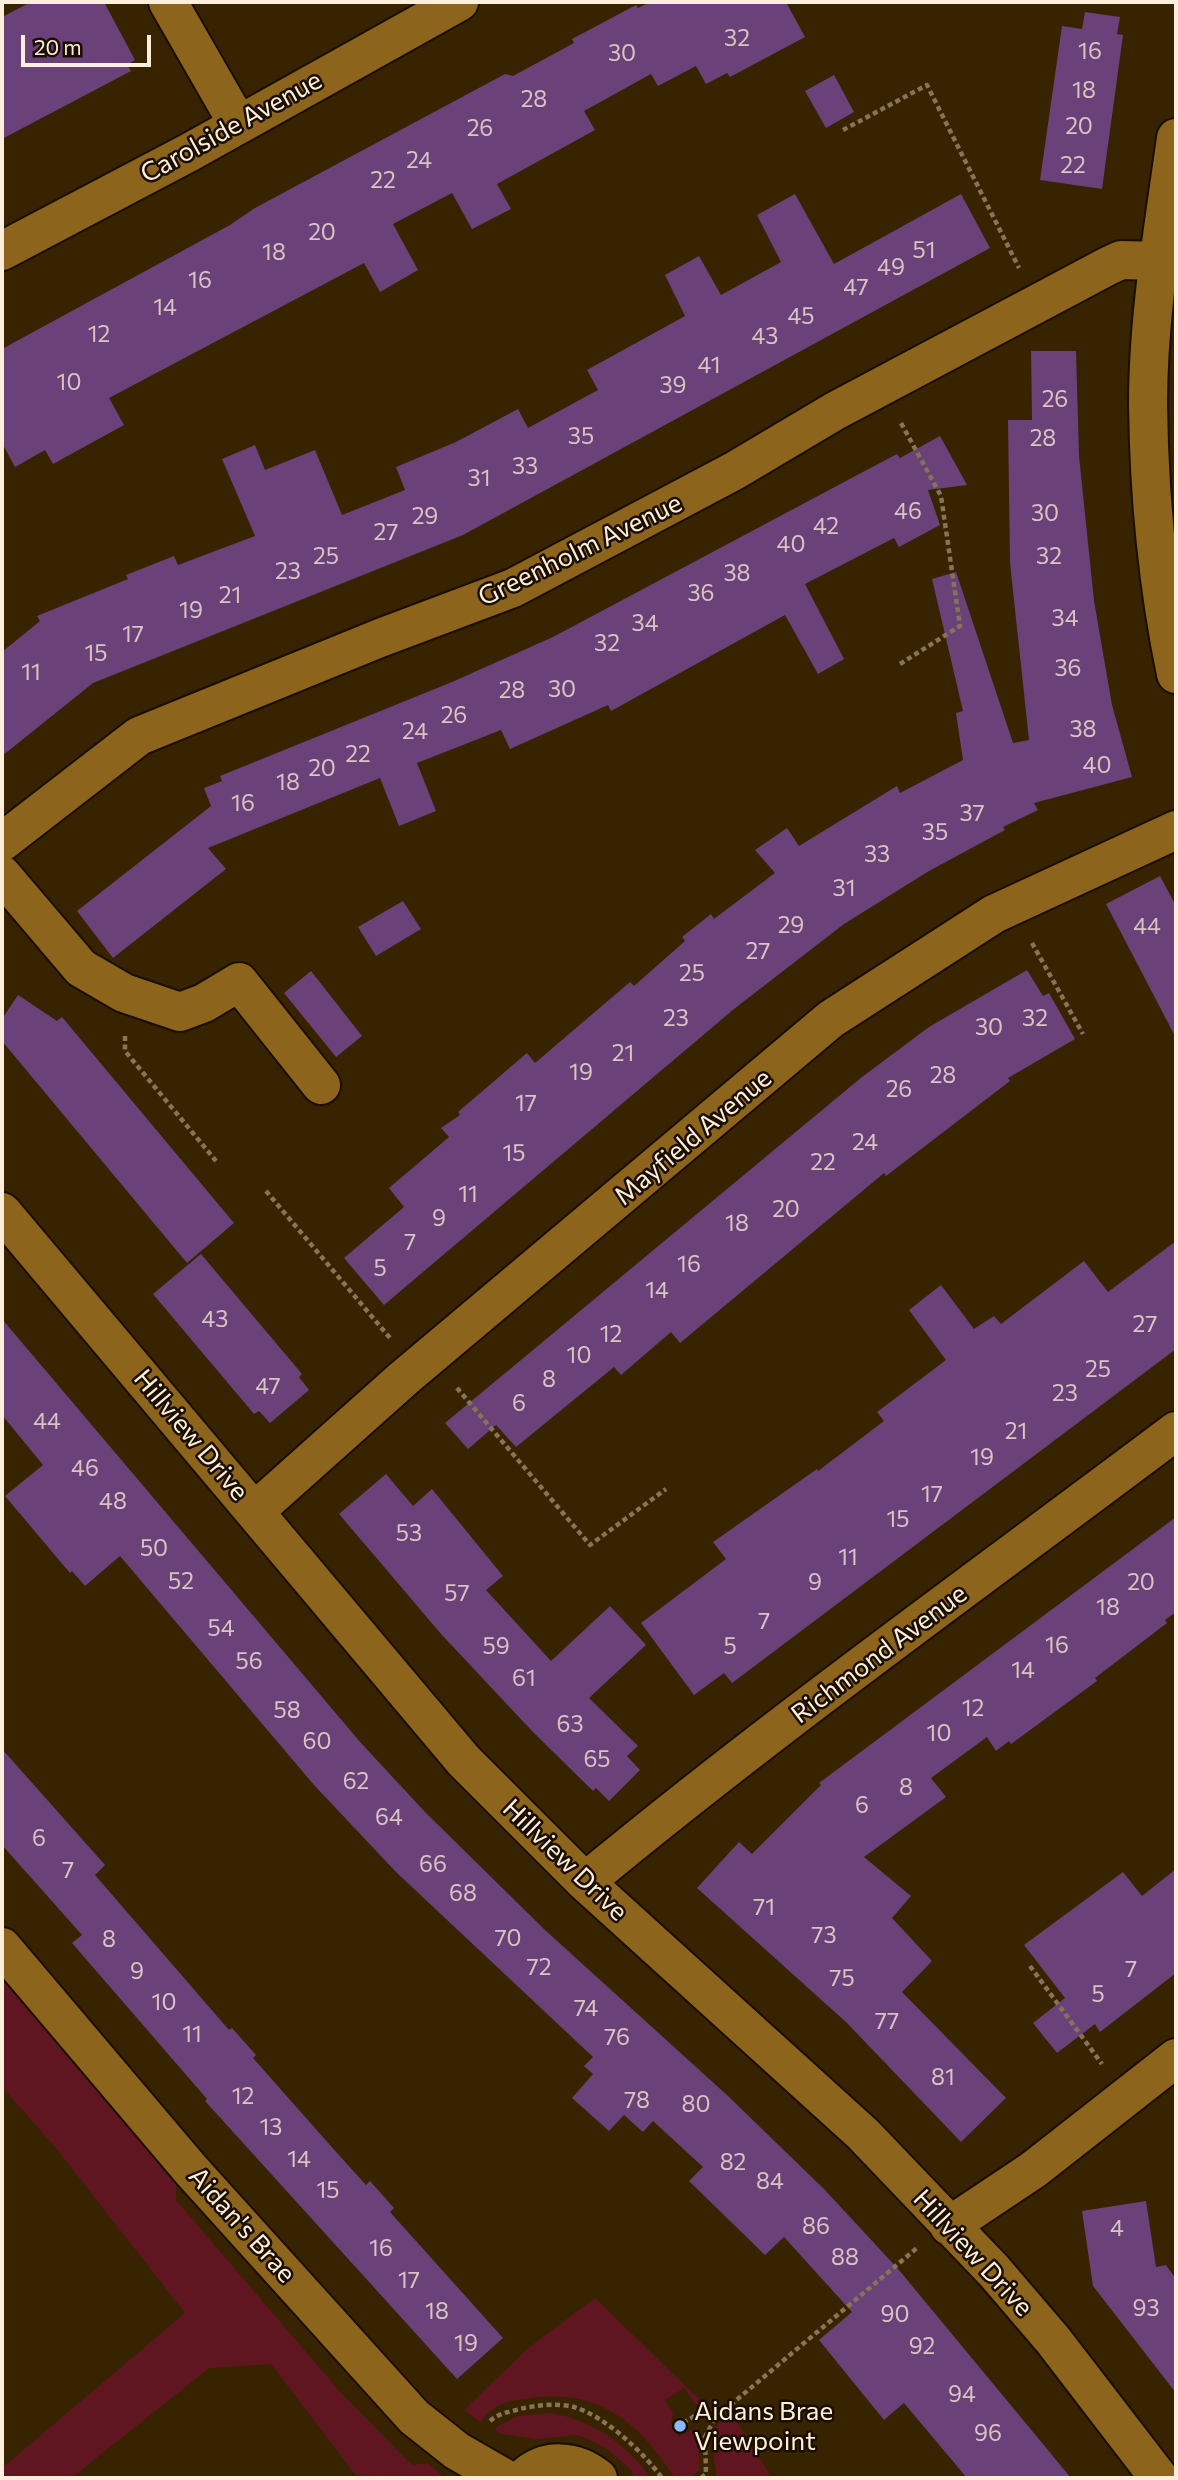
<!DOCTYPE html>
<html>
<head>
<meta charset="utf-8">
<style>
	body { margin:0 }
	#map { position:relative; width:1178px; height:2480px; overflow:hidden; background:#382300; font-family:Commissioner,sans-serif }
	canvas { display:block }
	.frame { position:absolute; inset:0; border:4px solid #fdefdb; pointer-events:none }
	.scale { position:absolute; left:21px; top:35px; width:130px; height:32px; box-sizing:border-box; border:4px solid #fdefdb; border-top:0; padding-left:9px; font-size:21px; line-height:24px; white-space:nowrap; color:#fdefdb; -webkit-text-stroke:5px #1a0e00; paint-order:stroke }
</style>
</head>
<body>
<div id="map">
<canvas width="1178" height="2480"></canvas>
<div class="frame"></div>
<div class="scale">20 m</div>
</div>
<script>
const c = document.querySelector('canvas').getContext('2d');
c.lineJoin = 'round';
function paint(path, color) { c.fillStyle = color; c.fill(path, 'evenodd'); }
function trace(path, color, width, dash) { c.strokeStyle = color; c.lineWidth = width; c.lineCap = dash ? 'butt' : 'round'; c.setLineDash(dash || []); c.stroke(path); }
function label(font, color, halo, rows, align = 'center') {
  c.font = font + ' Commissioner,sans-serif'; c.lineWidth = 5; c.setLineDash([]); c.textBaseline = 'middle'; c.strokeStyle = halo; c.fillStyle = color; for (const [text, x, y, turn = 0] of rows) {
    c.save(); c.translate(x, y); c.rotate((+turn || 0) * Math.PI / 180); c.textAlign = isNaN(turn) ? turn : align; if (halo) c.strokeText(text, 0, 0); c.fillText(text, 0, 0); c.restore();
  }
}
const green = new Path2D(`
	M 2,1973 L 71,2059 L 176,2174 L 176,2200 L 342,2394 L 412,2465 L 427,2463 L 445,2478 L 358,2478 L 271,2364 L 209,2368 L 71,2478 L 2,2478 L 2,2468 L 185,2313 L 56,2148 L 2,2087 Z
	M 595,2298 L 703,2403 L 696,2405 L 684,2388 L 665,2400 L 673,2413 L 671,2423 L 679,2436 L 698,2427 L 700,2469 L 692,2478 L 675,2478 C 640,2424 599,2388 531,2398 C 504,2402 498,2401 480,2422 L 464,2410 L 527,2349 Z
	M 730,2411 L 772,2478 L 717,2478 L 710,2434 Z
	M 550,2413 C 593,2420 625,2443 651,2478 L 634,2478 L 631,2470 L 606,2448 L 579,2435 L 536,2439 L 498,2433 L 495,2428 L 517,2416 Z`);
const building = new Path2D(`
	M 31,2 L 104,2 L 135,60 L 127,65 L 131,71 L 2,139 L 2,17 Z
	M 650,2 L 786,2 L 805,37 L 730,77 L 727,73 L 706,84 L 696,66 L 658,86 L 651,74 L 584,111 L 595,130 L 497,184 L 511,209 L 472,229 L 452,193 L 393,224 L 418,270 L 380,292 L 364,263 L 109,398 L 124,425 L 53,464 L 45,450 L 15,467 L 2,443 L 2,349 L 230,225 L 255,208 L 505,74 L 513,76 L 574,43 L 572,39 L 636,5 L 638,8 Z
	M 1085,12 L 1120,17 L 1117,34 L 1123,35 L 1102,189 L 1040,180 L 1062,26 L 1082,29 Z
	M 834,75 L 854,112 L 826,128 L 805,91 Z
	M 795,194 L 834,264 L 961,194 L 990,248 L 463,535 L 93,683 L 2,756 L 2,652 L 40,621 L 37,616 L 128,579 L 126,575 L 174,556 L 178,565 L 255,536 L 222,459 L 255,445 L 265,470 L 315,450 L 342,515 L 405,490 L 396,467 L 456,442 L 518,409 L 528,428 L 598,390 L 587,370 L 685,316 L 665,275 L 699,256 L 721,295 L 781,262 L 757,215 Z
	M 1031,351 L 1076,351 L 1079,456 L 1094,601 L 1112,705 L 1132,777 L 1034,803 L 1038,810 L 1003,827 L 1005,830 L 929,871 L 844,924 L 734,1009 L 384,1305 L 344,1258 L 404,1207 L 389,1188 L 449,1137 L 441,1128 L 460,1115 L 458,1112 L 527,1053 L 535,1063 L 630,982 L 634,986 L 685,941 L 682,937 L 711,914 L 714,919 L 775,873 L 755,850 L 787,828 L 799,846 L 897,786 L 900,793 L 963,760 L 956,713 L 963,711 L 932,579 L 956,572 L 1013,743 L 1029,740 L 1010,563 L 1008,420 L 1032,420 Z
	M 940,436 L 967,485 L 928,490 L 940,525 L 899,547 L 894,538 L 805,584 L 844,659 L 818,674 L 785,615 L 611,711 L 608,705 L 510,749 L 501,730 L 417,763 L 436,811 L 399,826 L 380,778 L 208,848 L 226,869 L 113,958 L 77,911 L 211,806 L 204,788 L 222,781 L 220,776 L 452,682 L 553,637 L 861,473 L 897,454 L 900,458 Z
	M 1160,876 L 1176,906 L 1176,1038 L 1106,904 Z
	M 403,901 L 421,929 L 376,956 L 358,927 Z
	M 1027,970 L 1043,996 L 1049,993 L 1075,1039 L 1008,1078 L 1010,1081 L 886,1176 L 884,1173 L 680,1343 L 671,1332 L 621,1375 L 614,1367 L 516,1447 L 496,1425 L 468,1449 L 445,1423 L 862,1077 L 929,1027 Z
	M 311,971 L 362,1036 L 336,1057 L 284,993 Z
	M 18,995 L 57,1021 L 62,1017 L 234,1223 L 187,1263 L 2,1041 L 2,1019 Z
	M 1176,1241 L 1176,1349 L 732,1683 L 724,1673 L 694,1695 L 641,1623 L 726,1559 L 713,1542 L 817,1469 L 818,1471 L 884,1421 L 877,1412 L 946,1360 L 909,1310 L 941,1285 L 974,1329 L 994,1316 L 1001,1324 L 1084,1261 L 1108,1292 Z
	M 201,1254 L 302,1374 L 299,1377 L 309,1390 L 270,1423 L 259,1411 L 254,1414 L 153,1294 Z
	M 2,1319 L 361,1743 L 425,1812 L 545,1930 L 728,2096 L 825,2190 L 899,2270 L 1071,2478 L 967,2478 L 904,2403 L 884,2420 L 819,2340 L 852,2312 L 784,2237 L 765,2255 L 689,2181 L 703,2167 L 653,2121 L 643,2132 L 624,2115 L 609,2131 L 572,2098 L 593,2074 L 584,2066 L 593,2057 L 396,1872 L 314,1785 L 120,1556 L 85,1586 L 72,1571 L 70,1573 L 5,1496 L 43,1465 L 2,1415 Z
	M 386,1474 L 413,1506 L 432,1489 L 503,1576 L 486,1590 L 551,1661 L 610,1606 L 646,1645 L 589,1698 L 638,1746 L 627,1756 L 640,1770 L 609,1801 L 596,1788 L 593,1791 L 532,1731 L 442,1635 L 339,1514 Z
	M 1176,1517 L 1176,1612 L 1165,1620 L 1167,1623 L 1095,1678 L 1097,1681 L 1011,1744 L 1009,1741 L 996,1751 L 987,1737 L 931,1778 L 946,1797 L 864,1857 L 911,1896 L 892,1918 L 932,1961 L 902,1992 L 1006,2098 L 961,2142 L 846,2022 L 697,1888 L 739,1842 L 752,1854 L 821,1785 L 819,1783 Z
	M 2,1749 L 105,1865 L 95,1875 L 229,2030 L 232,2028 L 256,2055 L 253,2058 L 337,2153 L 366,2185 L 370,2181 L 394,2208 L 390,2212 L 503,2338 L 457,2379 L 205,2101 L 207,2099 L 72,1943 L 82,1935 L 2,1845 Z
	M 1176,1869 L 1176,1973 L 1100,2032 L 1095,2024 L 1057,2053 L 1033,2023 L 1065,1998 L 1024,1945 L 1123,1872 L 1142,1896 Z
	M 1146,2201 L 1156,2267 L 1166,2265 L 1176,2279 L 1176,2393 L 1093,2286 L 1082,2211 Z`);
const path = new Path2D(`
	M 843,130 L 927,85 L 1019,268
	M 900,664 L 960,626 L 941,496 L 901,423
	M 1032,943 L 1083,1034
	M 125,1036 L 125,1051 L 216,1161
	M 266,1191 L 390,1338
	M 457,1388 L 590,1545 L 666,1489
	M 1030,1966 L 1102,2064
	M 490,2421 C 499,2413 509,2412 520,2409 C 535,2405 558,2403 574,2407 C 605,2416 644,2453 662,2478
	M 683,2423 L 698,2414 L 715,2418
	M 701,2478 L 706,2474 L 705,2437 L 715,2418 L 917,2248`);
const minor = new Path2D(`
	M 168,2 L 238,124
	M 1176,138 C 1164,225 1148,315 1148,404 C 1149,493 1158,587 1176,674
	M 2,251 L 190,152 L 459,2
	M 2,842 L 139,736 L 380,638 L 513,588 L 734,471 L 835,411 L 1108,266 L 1121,260 L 1159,261
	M 2,875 L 81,968 L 124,993 L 180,1012 L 204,1003 L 239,982 L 321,1085
	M 2,1212 L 464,1761 L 585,1882 L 863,2134 L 994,2271 L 1053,2340 L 1159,2478
	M 255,1511 L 404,1378 L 831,1019 L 994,914 L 1176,830
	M 585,1882 C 776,1724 978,1580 1176,1431
	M 2,1947 L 191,2170 L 414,2417 L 457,2451 L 504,2478
	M 949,2226 L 1033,2170 L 1176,2058
	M 524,2478 C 545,2457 576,2460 598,2478`);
const markers = [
	[680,2426,7,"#8abafc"]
];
const numberNames = [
	["32",737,38],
	["16",1090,51],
	["30",622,53],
	["18",1084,90],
	["28",534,99],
	["20",1079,126],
	["26",480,128],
	["24",419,160],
	["22",1073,165],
	["22",383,180],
	["20",322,232],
	["51",924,250],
	["18",274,252],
	["49",891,267],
	["16",200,280],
	["47",856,287],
	["14",165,307],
	["45",801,316],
	["12",99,334],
	["43",765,336],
	["41",709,365],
	["10",69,382],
	["39",673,385],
	["26",1055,399],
	["35",581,436],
	["28",1043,438],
	["33",525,466],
	["31",479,478],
	["46",908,511],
	["30",1045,513],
	["29",425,516],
	["42",826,526],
	["27",386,532],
	["40",791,544],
	["25",326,556],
	["32",1049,556],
	["23",288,571],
	["38",737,573],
	["36",701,593],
	["21",230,595],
	["19",191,610],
	["34",1065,618],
	["34",645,623],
	["17",133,634],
	["32",607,643],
	["15",96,653],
	["36",1068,668],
	["11",31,672],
	["30",562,689],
	["28",512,690],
	["26",454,715],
	["38",1083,729],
	["24",415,731],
	["22",358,754],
	["40",1097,765],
	["20",322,768],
	["18",288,782],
	["16",243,803],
	["37",972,813],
	["35",935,832],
	["33",877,854],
	["31",844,888],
	["29",791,925],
	["44",1147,926],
	["27",758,951],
	["25",692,973],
	["23",676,1018],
	["32",1035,1018],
	["30",989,1027],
	["21",623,1053],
	["19",581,1072],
	["28",943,1075],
	["26",899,1089],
	["17",526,1103],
	["24",865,1142],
	["15",514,1153],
	["22",823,1162],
	["11",468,1194],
	["20",786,1209],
	["9",439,1218],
	["18",737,1223],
	["7",410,1242],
	["16",689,1264],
	["5",380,1268],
	["14",657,1290],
	["43",215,1319],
	["27",1145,1324],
	["12",611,1334],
	["10",579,1355],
	["25",1098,1369],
	["8",549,1379],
	["47",268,1386],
	["23",1065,1393],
	["6",519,1403],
	["44",47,1421],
	["21",1016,1431],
	["19",982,1457],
	["46",85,1468],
	["17",932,1494],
	["48",113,1501],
	["15",898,1519],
	["53",409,1533],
	["50",154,1548],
	["11",848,1557],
	["52",181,1581],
	["9",815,1582],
	["20",1141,1582],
	["57",457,1593],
	["18",1108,1607],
	["7",764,1621],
	["54",221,1628],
	["16",1057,1645],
	["59",496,1646],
	["5",730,1646],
	["56",249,1661],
	["14",1023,1670],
	["61",524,1678],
	["12",973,1708],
	["58",287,1710],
	["63",570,1724],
	["10",939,1733],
	["60",317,1741],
	["65",597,1759],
	["62",356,1781],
	["8",906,1787],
	["6",862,1805],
	["64",389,1817],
	["6",39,1838],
	["66",433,1864],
	["7",68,1870],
	["68",463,1893],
	["71",764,1907],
	["73",824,1935],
	["70",508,1938],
	["8",109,1939],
	["72",539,1967],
	["7",1131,1969],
	["9",137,1971],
	["75",842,1978],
	["5",1098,1994],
	["10",164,2002],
	["74",586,2008],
	["77",887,2021],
	["11",192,2034],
	["76",617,2037],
	["81",943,2077],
	["12",243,2096],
	["78",637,2100],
	["80",696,2104],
	["13",271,2127],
	["14",299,2159],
	["82",733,2162],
	["84",770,2181],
	["15",328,2190],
	["86",816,2226],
	["4",1117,2228],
	["16",381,2248],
	["88",845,2257],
	["17",409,2280],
	["93",1146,2308],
	["18",437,2311],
	["90",895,2314],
	["19",466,2343],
	["92",922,2346],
	["94",962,2394],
	["96",988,2433]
];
const streetNames = [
	["Carolside Avenue",231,127,-29],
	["Greenholm Avenue",580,550,-26],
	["Mayfield Avenue",693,1137,-40],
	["Hillview Drive",191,1435,50],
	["Richmond Avenue",879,1654,-37],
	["Hillview Drive",565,1860,44],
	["Aidan's Brae",242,2225,48],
	["Hillview Drive",973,2253,47]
];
const poiNames = [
	["Aidans Brae",694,2411],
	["Viewpoint",694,2441]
];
paint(green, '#601621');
paint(building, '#6a4178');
trace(minor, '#1a0e00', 42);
trace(path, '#867457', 4.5, [5, 3.5]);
trace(minor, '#8d641c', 38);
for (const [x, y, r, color] of markers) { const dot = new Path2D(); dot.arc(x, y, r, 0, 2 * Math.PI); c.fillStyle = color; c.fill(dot); trace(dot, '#1a0e00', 2.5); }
label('23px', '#d8c4c2', null, numberNames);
label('26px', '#fdefdb', '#1a0e00', streetNames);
label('26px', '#fdefdb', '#1a0e00', poiNames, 'left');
</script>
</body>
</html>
